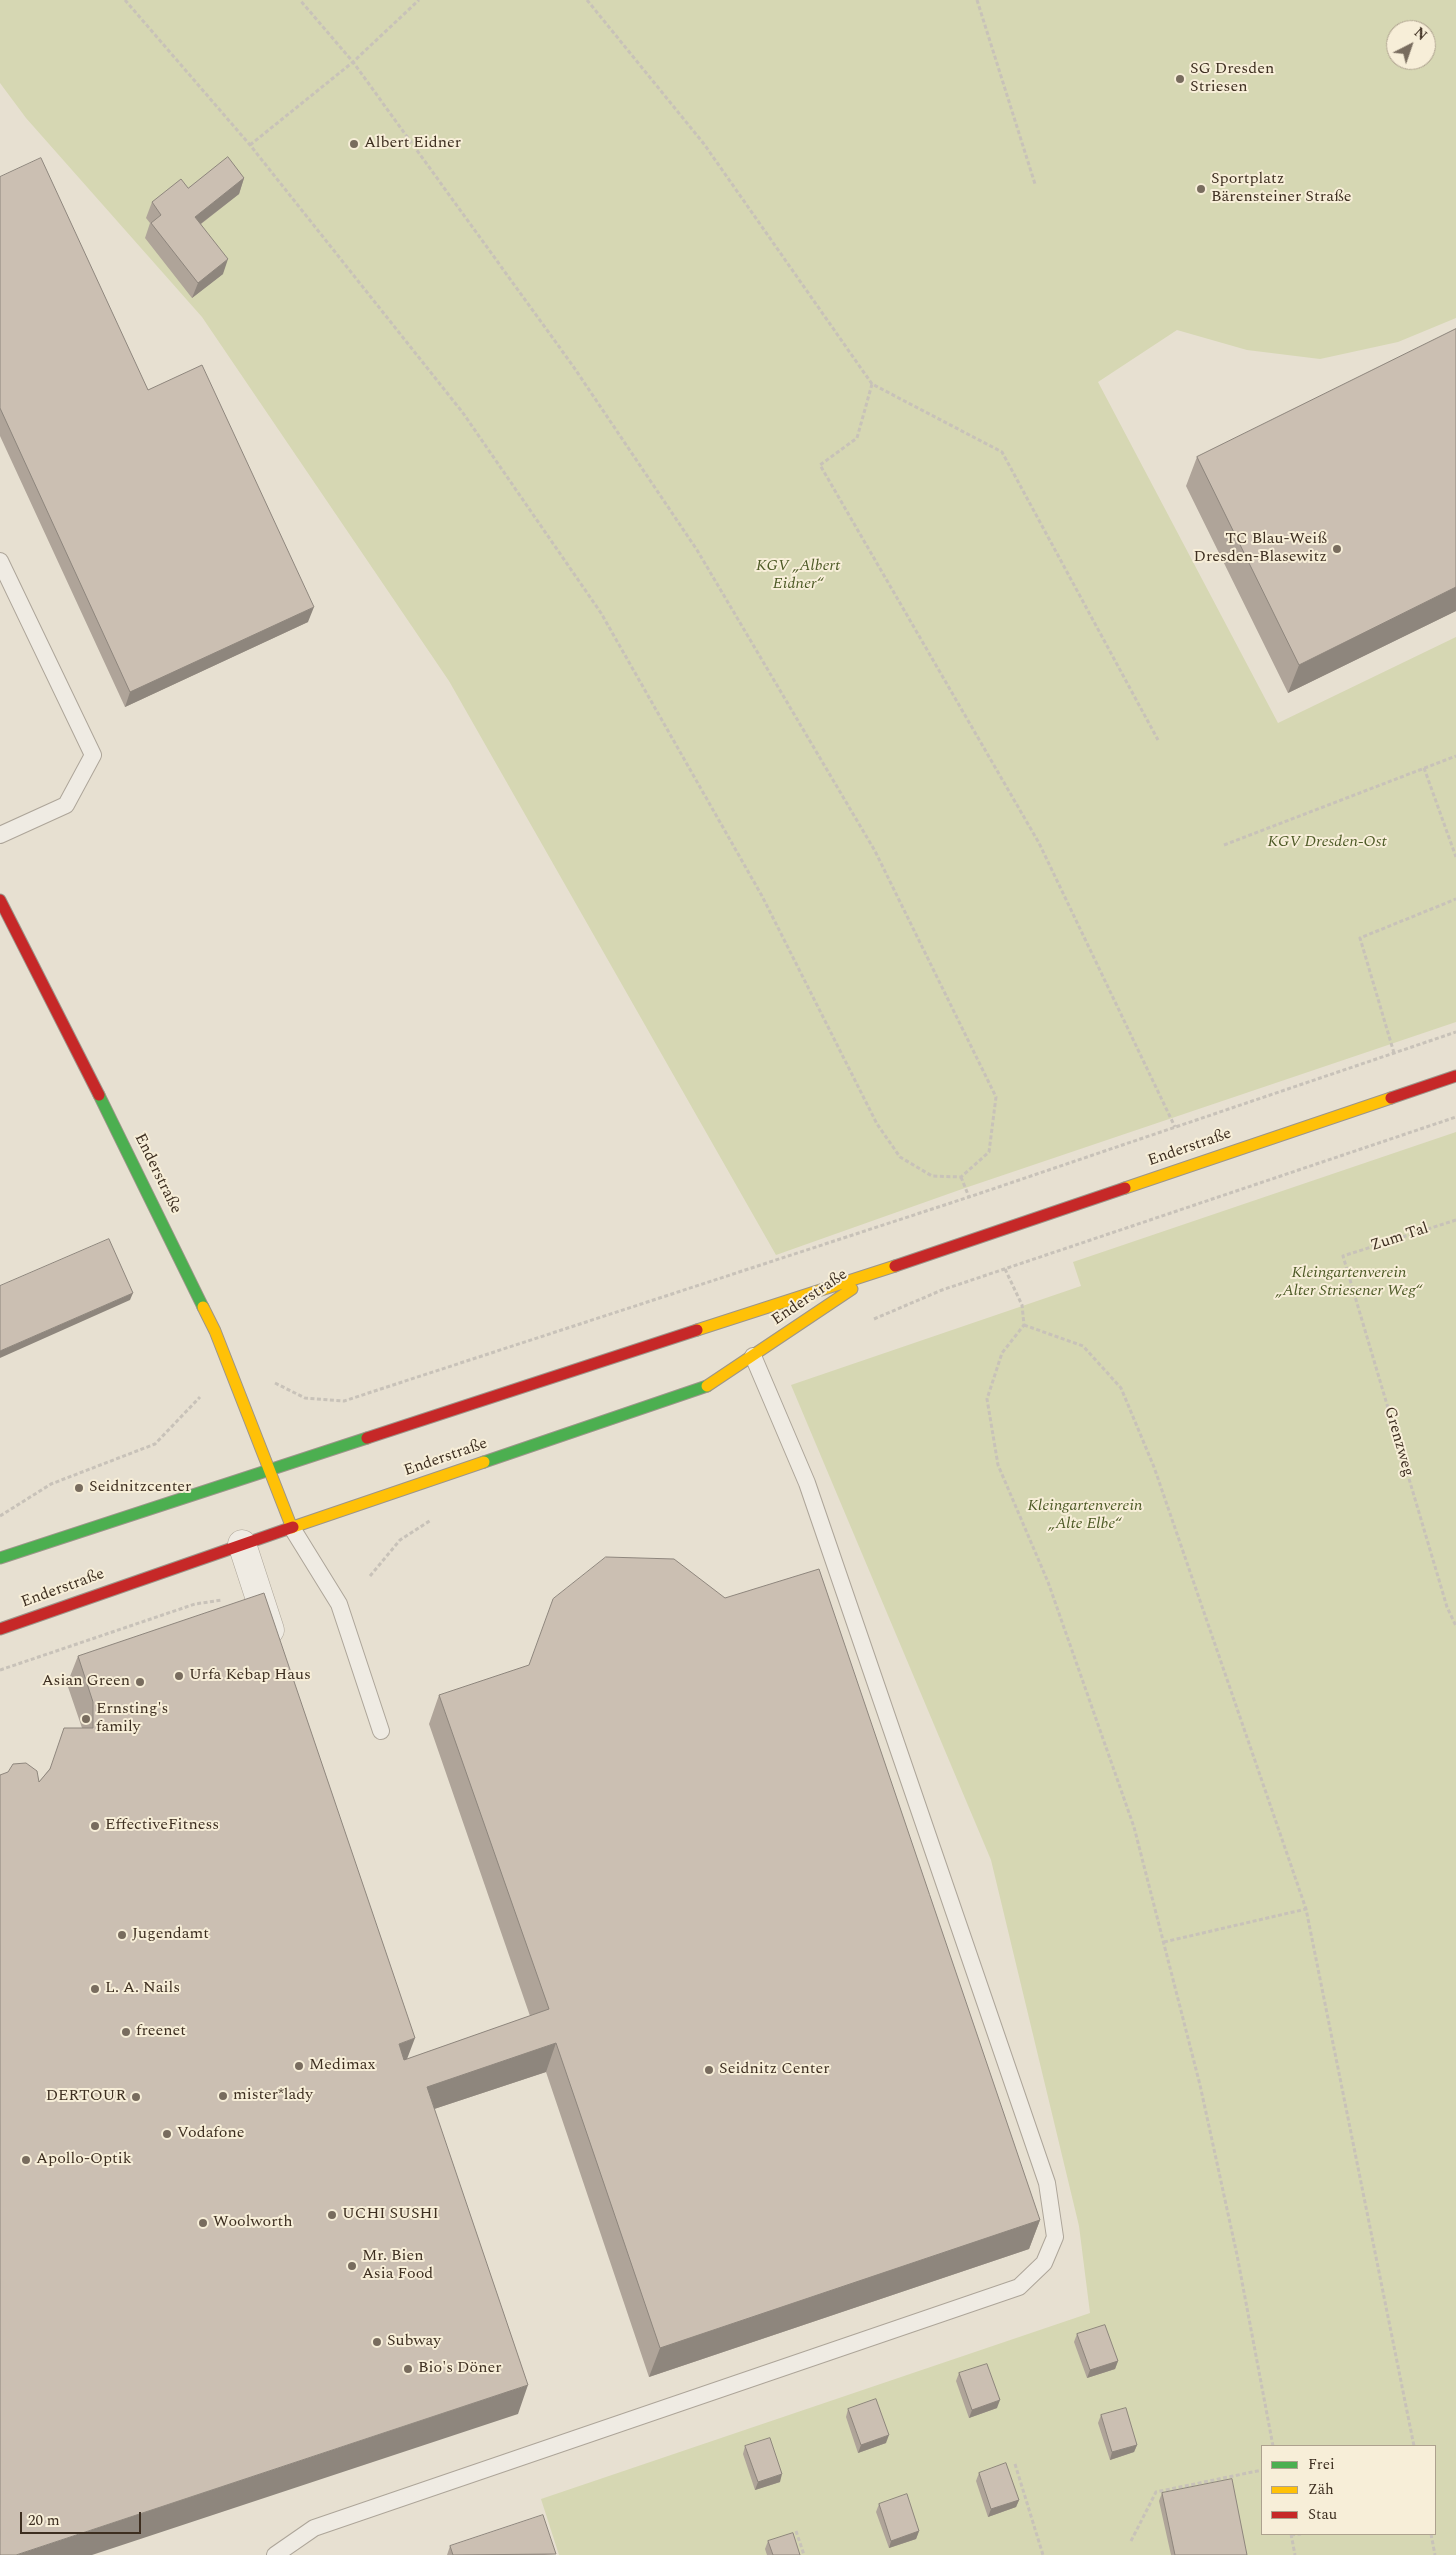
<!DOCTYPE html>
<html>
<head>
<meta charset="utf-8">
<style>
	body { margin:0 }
	#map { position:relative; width:1456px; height:2555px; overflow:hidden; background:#e7e0d1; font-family:Spectral,serif }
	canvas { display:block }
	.legend { position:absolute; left:1261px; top:2445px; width:175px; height:90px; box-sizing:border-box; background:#f7eed8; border:1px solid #ada18e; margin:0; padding:6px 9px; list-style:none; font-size:15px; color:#3d2e20 }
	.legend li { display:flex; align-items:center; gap:10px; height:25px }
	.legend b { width:25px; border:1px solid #ada18e }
	.north { position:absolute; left:1386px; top:20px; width:50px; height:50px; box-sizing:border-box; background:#f7eed8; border:1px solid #ada18e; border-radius:50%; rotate:41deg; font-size:14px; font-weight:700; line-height:20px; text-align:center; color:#3d2e20 }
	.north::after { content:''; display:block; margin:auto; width:18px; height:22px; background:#786c5e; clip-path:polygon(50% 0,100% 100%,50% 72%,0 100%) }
	.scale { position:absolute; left:20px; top:2512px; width:121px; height:22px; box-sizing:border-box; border:2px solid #3d2e20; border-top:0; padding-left:6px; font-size:15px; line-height:18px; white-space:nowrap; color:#3d2e20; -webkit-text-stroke:4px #f7eed8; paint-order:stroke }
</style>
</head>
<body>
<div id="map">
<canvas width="1456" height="2555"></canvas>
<ul class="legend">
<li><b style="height:6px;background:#4caf50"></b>Frei</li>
<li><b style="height:6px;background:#ffc107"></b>Zäh</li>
<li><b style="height:6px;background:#c62828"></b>Stau</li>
</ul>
<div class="north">N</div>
<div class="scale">20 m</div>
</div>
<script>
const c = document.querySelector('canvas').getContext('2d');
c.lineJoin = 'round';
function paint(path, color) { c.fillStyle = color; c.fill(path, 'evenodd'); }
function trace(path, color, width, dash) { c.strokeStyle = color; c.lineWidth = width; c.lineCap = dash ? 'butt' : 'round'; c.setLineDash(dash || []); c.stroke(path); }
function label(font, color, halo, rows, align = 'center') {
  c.font = font + ' Spectral,serif'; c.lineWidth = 4; c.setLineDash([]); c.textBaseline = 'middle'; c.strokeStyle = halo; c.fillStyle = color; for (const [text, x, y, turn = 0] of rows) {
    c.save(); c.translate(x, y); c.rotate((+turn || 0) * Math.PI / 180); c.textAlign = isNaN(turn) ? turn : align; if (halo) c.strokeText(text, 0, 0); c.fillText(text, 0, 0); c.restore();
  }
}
const green = new Path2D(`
	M 0,0 L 1456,0 L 1456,318 L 1398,342 L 1320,359 L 1247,350 L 1177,330 L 1098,382 L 1278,723 L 1456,637 L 1456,1022 L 965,1188 L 776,1255 L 449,681 L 202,317 L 26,118 L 0,83 ZM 1396,30 L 1426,30 L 1426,60 L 1396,60 Z
	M 1456,1132 L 1456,2555 L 559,2555 L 541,2499 L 1090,2313 L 1079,2226 L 991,1860 L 791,1385 L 1081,1286 L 1073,1262 ZM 1262,2446 L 1435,2446 L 1435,2534 L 1262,2534 Z`);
const path = new Path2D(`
	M 125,0 L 250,145 L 463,413 L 601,613 L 762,896 L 877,1124 L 900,1157 L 932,1176 L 961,1177 L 989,1152 L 996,1097 L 875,851 L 697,550 L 573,366 L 353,62 L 300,0
	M 587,0 L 704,144 L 872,384 L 1002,452 L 1158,740
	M 977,0 L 1035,184
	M 250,145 L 353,62 L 419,0
	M 872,384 L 857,438 L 820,465 L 1039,843 L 1175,1127
	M 1424,768 L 1456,857
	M 1224,845 L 1456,756
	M 1394,1053 L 1360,938 L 1456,899
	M 961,1177 L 969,1197
	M 1456,1220 L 1343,1256 L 1447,1607 L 1456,1626
	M 1005,1269 L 1022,1305 L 1024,1325 L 1002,1353 L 987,1399 L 998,1465 L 1048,1582 L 1134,1827 L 1200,2085 L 1237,2255 L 1273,2446
	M 874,1319 L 942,1290 L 1456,1117
	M 1024,1325 L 1083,1346 L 1121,1388 L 1154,1467 L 1306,1909 L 1414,2446
	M 275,1383 L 305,1398 L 344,1401 L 969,1197 L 1456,1032
	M 0,1516 L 51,1484 L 155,1444 L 200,1397
	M 370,1576 L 400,1540 L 431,1520
	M 0,1670 L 195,1604 L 222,1600
	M 1164,1942 L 1306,1909
	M 1015,2464 L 1043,2555
	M 796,2531 L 804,2555
	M 1291,2534 L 1295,2555
	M 1431,2534 L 1435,2555
	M 1291,2535 L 1301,2534
	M 1131,2541 L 1156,2492 L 1262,2470`);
const lane = new Path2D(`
	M 0,561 L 93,755 L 66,805 L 0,835
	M 292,1528 L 339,1604 L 381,1731
	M 275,2555 L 314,2528 L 1019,2287 L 1044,2263 L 1055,2237 L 1047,2183 L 807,1483 L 753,1356`);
const street = new Path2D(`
	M 242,1544 L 270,1630`);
const fast = new Path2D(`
	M 99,1095 L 203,1307
	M 484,1462 L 707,1386
	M 0,1558 L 367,1438`);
const slow = new Path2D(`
	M 1125,1188 L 1391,1098
	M 203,1307 L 215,1331 L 292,1528
	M 697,1330 L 895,1266
	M 707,1386 L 852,1289
	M 293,1527 L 484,1462`);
const jam = new Path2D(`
	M 0,900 L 99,1095
	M 1391,1098 L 1456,1076
	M 895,1266 L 1125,1188
	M 367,1438 L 697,1330
	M 0,1629 L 293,1527`);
const wall = new Path2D(`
	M 0,177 L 148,390 L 308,622 L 125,707 L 0,436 Z
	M 244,178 L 239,194 L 201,224 L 223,274 L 192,298 L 145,238 L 150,223 L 146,218 L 152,202 L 188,188 Z
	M 1456,329 L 1456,611 L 1288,693 L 1186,486 L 1197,457 Z
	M 78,1656 L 407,2059 L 530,2016 L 429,1724 L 439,1695 L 1040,2220 L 1029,2249 L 649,2377 L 546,2072 L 434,2109 L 518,2414 L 39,1782 L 82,1728 L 67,1684 Z
	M 1077,2334 L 1118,2361 L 1115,2369 L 1087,2378 L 1074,2342 Z
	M 959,2373 L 997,2408 L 969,2418 L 956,2381 Z
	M 848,2409 L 886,2443 L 858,2453 L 846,2417 Z
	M 1101,2415 L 1137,2445 L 1134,2452 L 1110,2460 L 1098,2423 Z
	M 745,2446 L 780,2482 L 755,2490 L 743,2454 Z
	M 979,2473 L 1019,2500 L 1016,2507 L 988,2517 L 976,2481 Z
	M 1162,2493 L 1247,2555 L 1171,2555 L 1159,2501 Z
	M 879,2504 L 919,2531 L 916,2539 L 889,2548 L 876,2512 Z
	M 768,2541 L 800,2555 L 767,2555 L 765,2549 Z
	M 450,2546 L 556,2555 L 447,2555 Z`);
const shadedWall = new Path2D(`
	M 244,178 L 239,194 L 190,232 L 195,217 Z
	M 228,259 L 223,274 L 192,298 L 198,283 Z
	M 1456,587 L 1456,611 L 1288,693 L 1299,665 Z
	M 314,607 L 308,622 L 125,707 L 130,692 Z
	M 133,1293 L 130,1300 L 0,1358 L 0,1351 Z
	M 415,2038 L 404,2067 L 399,2044 Z
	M 556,2043 L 546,2072 L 416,2115 L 427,2087 Z
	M 1040,2220 L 1029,2249 L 649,2377 L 660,2348 Z
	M 1118,2361 L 1115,2369 L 1087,2378 L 1090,2370 Z
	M 528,2385 L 518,2414 L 92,2555 L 16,2555 Z
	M 1000,2400 L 997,2408 L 969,2418 L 972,2410 Z
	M 889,2435 L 886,2443 L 858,2453 L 861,2445 Z
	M 1137,2445 L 1134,2452 L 1110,2460 L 1112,2452 Z
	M 782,2474 L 780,2482 L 755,2490 L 758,2482 Z
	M 1019,2500 L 1016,2507 L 988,2517 L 991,2509 Z
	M 919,2531 L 916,2539 L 889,2548 L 891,2541 Z`);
const building = new Path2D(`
	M 228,157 L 244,178 L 195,217 L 228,259 L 198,283 L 151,223 L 161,215 L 152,202 L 181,179 L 188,188 Z
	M 41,158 L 148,390 L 202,365 L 314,607 L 130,692 L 0,408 L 0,177 Z
	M 1456,329 L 1456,587 L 1299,665 L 1197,457 Z
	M 109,1239 L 133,1293 L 0,1351 L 0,1286 Z
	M 606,1557 L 674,1559 L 725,1598 L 819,1569 L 1040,2220 L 660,2348 L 556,2043 L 427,2087 L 528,2385 L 16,2555 L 0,2555 L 0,1775 L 8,1772 L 13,1764 L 26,1763 L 37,1771 L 39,1782 L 50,1769 L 64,1728 L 93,1728 L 93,1702 L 78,1656 L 264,1593 L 415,2038 L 399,2044 L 404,2060 L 549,2009 L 439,1695 L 529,1665 L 553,1599 Z
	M 1105,2325 L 1118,2361 L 1090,2370 L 1077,2334 Z
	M 987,2364 L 1000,2400 L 972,2410 L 959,2373 Z
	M 876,2399 L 889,2435 L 861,2445 L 848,2409 Z
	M 1126,2408 L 1137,2445 L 1112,2452 L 1101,2415 Z
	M 770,2438 L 782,2474 L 758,2482 L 745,2446 Z
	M 1006,2463 L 1019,2500 L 991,2509 L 979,2473 Z
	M 1232,2479 L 1247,2555 L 1175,2555 L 1162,2493 Z
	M 907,2494 L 919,2531 L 891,2541 L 879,2504 Z
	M 543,2515 L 556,2554 L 453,2555 L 450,2546 Z
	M 793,2533 L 800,2555 L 773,2555 L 768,2541 Z`);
const markers = [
	[1180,79,5,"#786c5e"],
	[354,144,5,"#786c5e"],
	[1201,189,5,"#786c5e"],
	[1337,549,5,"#786c5e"],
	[79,1488,5,"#786c5e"],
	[179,1676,5,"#786c5e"],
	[140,1682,5,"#786c5e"],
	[86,1719,5,"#786c5e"],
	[95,1826,5,"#786c5e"],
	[122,1935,5,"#786c5e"],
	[95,1989,5,"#786c5e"],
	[126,2032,5,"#786c5e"],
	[299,2066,5,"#786c5e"],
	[709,2070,5,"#786c5e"],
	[223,2096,5,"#786c5e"],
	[136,2097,5,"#786c5e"],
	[167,2134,5,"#786c5e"],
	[26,2160,5,"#786c5e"],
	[332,2215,5,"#786c5e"],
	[203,2223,5,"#786c5e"],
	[352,2266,5,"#786c5e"],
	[377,2342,5,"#786c5e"],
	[408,2369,5,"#786c5e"]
];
const poiNames = [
	["SG Dresden",1190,70],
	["Striesen",1190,88],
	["Albert Eidner",364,144],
	["Sportplatz",1211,180],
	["Bärensteiner Straße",1211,198],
	["TC Blau-Weiß",1327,540,"right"],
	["Dresden-Blasewitz",1327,558,"right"],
	["Seidnitzcenter",89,1488],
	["Urfa Kebap Haus",189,1676],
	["Asian Green",130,1682,"right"],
	["Ernsting's",96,1710],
	["family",96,1728],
	["EffectiveFitness",105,1826],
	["Jugendamt",132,1935],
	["L. A. Nails",105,1989],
	["freenet",136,2032],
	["Medimax",309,2066],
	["Seidnitz Center",719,2070],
	["mister*lady",233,2096],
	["DERTOUR",126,2097,"right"],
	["Vodafone",177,2134],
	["Apollo-Optik",36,2160],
	["UCHI SUSHI",342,2215],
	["Woolworth",213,2223],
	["Mr. Bien",362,2257],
	["Asia Food",362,2275],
	["Subway",387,2342],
	["Bio's Döner",418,2369]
];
const parkNames = [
	["KGV „Albert",798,567],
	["Eidner“",798,585],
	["KGV Dresden-Ost",1327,843],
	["Kleingartenverein",1349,1274],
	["„Alter Striesener Weg“",1349,1292],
	["Kleingartenverein",1085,1507],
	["„Alte Elbe“",1085,1525]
];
const streetNames = [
	["Enderstraße",1190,1148,-19],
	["Enderstraße",157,1174,64],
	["Zum Tal",1400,1238,-18],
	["Enderstraße",810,1298,-34],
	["Grenzweg",1398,1442,74],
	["Enderstraße",446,1458,-19],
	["Enderstraße",63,1589,-20]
];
paint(green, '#d6d7b3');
trace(lane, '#ada599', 18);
trace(street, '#ada599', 29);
trace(fast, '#9c958a', 13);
trace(slow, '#9c958a', 13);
trace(jam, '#9c958a', 13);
trace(path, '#c8c2b9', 3, [4, 2.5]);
trace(lane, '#efebe3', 16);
trace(street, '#efebe3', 28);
trace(fast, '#4caf50', 11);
trace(slow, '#ffc107', 11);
trace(jam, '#c62828', 11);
paint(wall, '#afa499');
paint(shadedWall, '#8e867d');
paint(building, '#cbbfb2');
trace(building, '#8e867d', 1);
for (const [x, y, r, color] of markers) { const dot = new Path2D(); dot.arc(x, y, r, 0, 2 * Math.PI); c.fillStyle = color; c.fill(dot); trace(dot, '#f7eed8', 2); }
label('16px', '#3d2e20', '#f7eed8', poiNames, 'left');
label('italic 16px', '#4d5a26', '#f7eed8', parkNames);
label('16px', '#3d2e20', '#f7eed8', streetNames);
</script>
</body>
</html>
